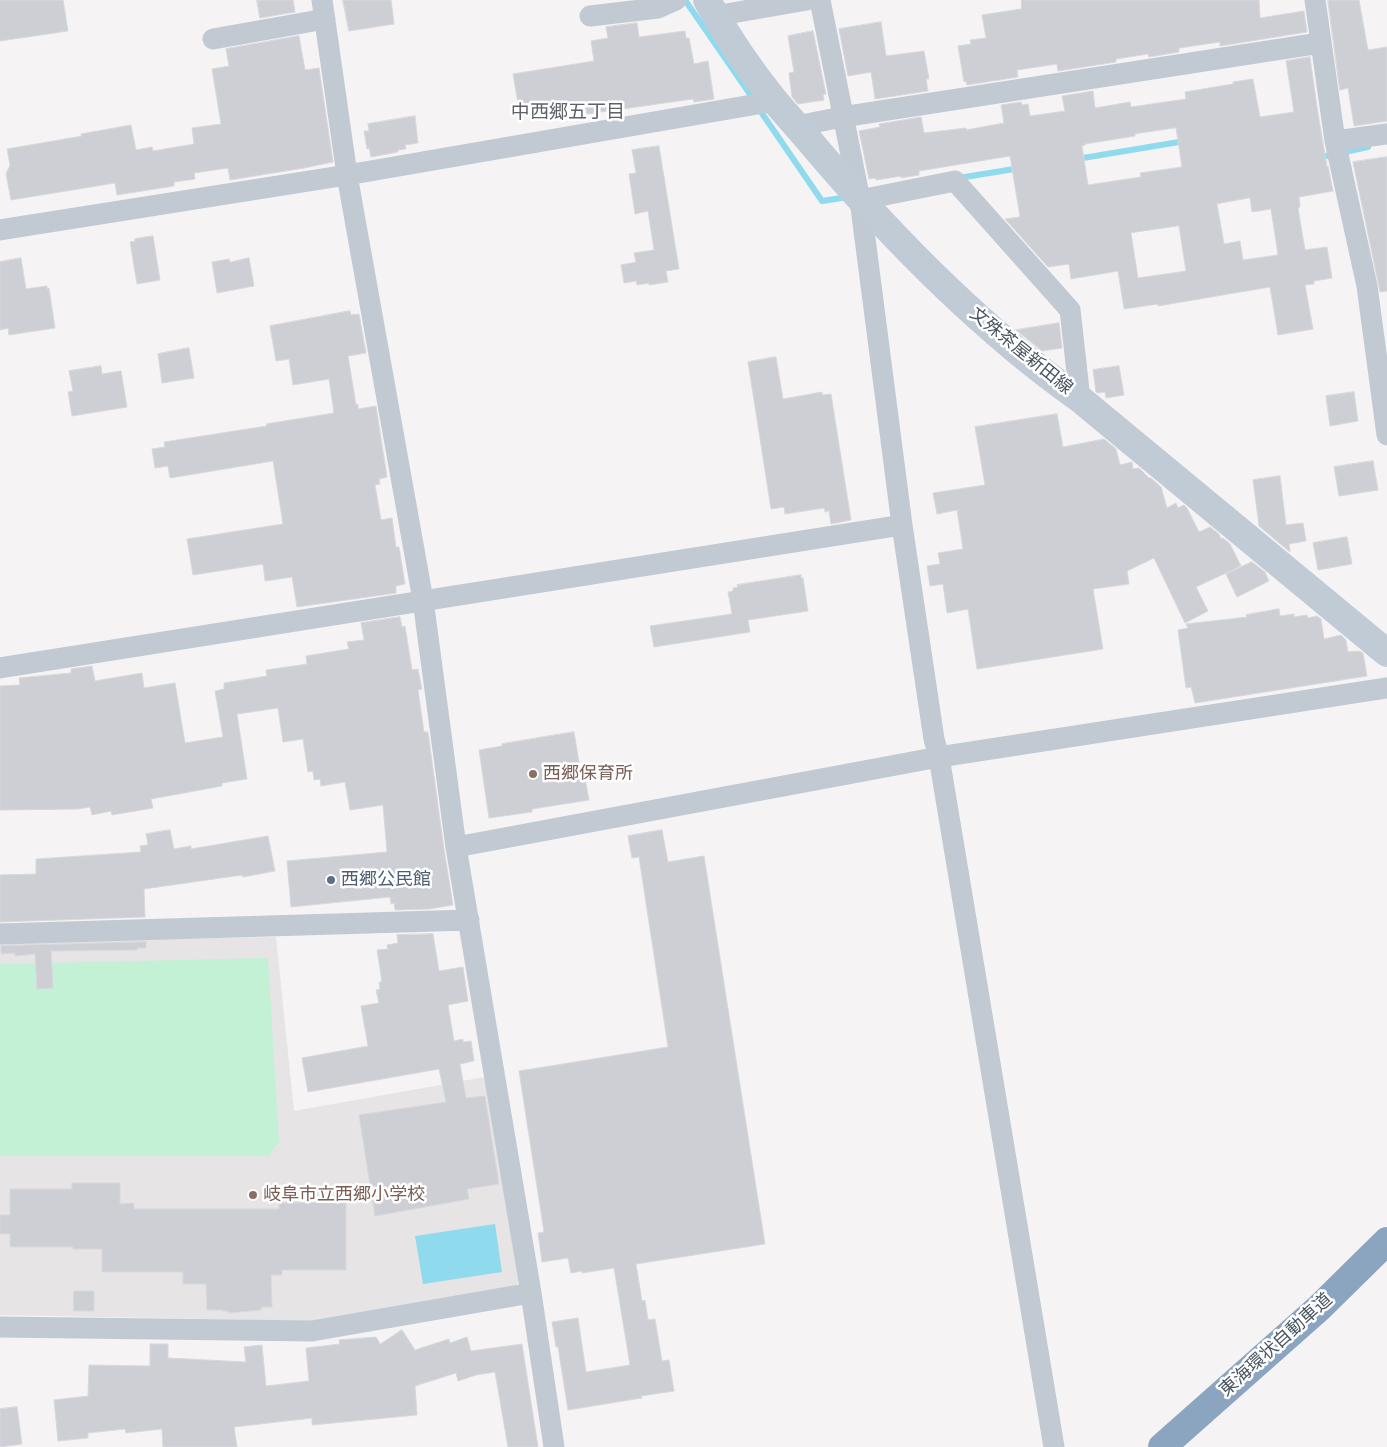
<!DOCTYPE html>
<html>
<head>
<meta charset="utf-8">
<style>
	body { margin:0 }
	canvas { display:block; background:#f5f3f3 }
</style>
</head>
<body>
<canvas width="1387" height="1447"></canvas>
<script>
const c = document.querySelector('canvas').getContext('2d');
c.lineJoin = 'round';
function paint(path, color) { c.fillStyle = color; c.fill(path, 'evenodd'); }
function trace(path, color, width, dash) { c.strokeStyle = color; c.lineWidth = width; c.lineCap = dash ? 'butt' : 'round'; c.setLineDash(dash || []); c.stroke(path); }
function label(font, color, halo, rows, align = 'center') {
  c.font = font + ' Montserrat,"Noto Sans JP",sans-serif'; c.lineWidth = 5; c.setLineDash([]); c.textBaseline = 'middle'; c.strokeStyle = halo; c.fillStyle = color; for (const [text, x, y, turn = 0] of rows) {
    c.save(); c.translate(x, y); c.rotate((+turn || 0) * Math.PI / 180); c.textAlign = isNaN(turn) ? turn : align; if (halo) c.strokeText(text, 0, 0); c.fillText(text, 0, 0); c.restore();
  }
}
const education = new Path2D(`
	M 276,937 L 294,1111 L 485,1077 L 520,1279 L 514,1289 L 312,1321 L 0,1315 L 0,942 Z`);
const green = new Path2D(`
	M 268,958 L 279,1142 L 268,1156 L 0,1156 L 0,964 Z`);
const water = new Path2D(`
	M 495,1224 L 502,1272 L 423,1284 L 415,1236 Z`);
const stream = new Path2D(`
	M 685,0 L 754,100
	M 759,109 L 822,201 L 848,197
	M 1317,158 L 1368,147
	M 1077,159 L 1185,141
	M 959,178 L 1020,168`);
const building = new Path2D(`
	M 0,0 L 63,0 L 68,31 L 0,41 Z
	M 257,0 L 293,0 L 295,12 L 260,18 Z
	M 343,0 L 391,0 L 394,24 L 349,31 Z
	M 1022,0 L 1259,0 L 1260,18 L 1304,11 L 1307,32 L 1220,46 L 1220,42 L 1179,48 L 1179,52 L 1149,57 L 1148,54 L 1116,59 L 1116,62 L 1058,71 L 1057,64 L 1017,70 L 1018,77 L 967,85 L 966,81 L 964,82 L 958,46 L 971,44 L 970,40 L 986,38 L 982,15 L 1021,9 Z
	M 1328,0 L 1359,0 L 1368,50 L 1387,47 L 1387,121 L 1354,126 L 1348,88 L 1340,90 Z
	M 881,22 L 886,56 L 924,51 L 929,79 L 926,79 L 928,91 L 875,99 L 871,72 L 848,76 L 839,29 Z
	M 637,23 L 639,37 L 685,31 L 686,38 L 689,38 L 694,64 L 708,61 L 714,99 L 694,102 L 693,99 L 587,114 L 585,102 L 526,110 L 526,108 L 519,109 L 513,74 L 594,61 L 591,41 L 608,38 L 606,27 Z
	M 813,31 L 826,94 L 823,95 L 824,100 L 798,104 L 792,97 L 789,73 L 794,72 L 788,36 Z
	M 299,36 L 305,70 L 319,68 L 333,162 L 304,168 L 230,180 L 228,168 L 194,173 L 195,179 L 174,182 L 174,186 L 117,195 L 115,183 L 11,200 L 6,174 L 10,165 L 7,149 L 82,136 L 81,134 L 131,125 L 136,150 L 152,147 L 153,151 L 194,144 L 192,128 L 221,124 L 212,69 L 229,66 L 226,49 Z
	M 1310,57 L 1317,107 L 1327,167 L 1328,166 L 1333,191 L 1299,197 L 1300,207 L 1298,208 L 1305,250 L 1327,247 L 1332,278 L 1314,281 L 1314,284 L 1305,285 L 1313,329 L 1278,335 L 1270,287 L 1158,306 L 1158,304 L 1124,309 L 1118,271 L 1071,279 L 1069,264 L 1048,267 L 1005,219 L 1020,217 L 1010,156 L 919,171 L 919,175 L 901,178 L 901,176 L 876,180 L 875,178 L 869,179 L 859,131 L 880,127 L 879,124 L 921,117 L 924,133 L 966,128 L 966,130 L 1004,123 L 1001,105 L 1021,102 L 1022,105 L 1028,104 L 1030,116 L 1065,111 L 1062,96 L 1093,91 L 1095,108 L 1130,102 L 1131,107 L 1186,99 L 1185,92 L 1233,84 L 1233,82 L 1253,79 L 1260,117 L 1294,112 L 1286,61 ZM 1176,128 L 1182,167 L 1140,173 L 1141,177 L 1088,185 L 1082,146 L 1085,145 L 1085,144 L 1135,136 L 1135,134 ZM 1250,198 L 1252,212 L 1271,209 L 1278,255 L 1243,260 L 1240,241 L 1224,244 L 1217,204 ZM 1179,226 L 1186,271 L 1138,278 L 1131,233 Z
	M 415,116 L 418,143 L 405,145 L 406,149 L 398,150 L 398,152 L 371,157 L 369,148 L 367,149 L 364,131 L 369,131 L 368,124 Z
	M 659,146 L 679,269 L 666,271 L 668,282 L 649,285 L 649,283 L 637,285 L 636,281 L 624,283 L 621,265 L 636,262 L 634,253 L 654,250 L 648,211 L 635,214 L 629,174 L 636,173 L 632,150 Z
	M 1387,157 L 1387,291 L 1380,292 L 1353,162 Z
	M 153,236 L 160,280 L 137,284 L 130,242 L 135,241 L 135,239 Z
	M 21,258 L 26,289 L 47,286 L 47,289 L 49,288 L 55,328 L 9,335 L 8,328 L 0,330 L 0,262 Z
	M 249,258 L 254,286 L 217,293 L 212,262 L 229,259 L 230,262 Z
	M 350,311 L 351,315 L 359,314 L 366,353 L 348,356 L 356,405 L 358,404 L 358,409 L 376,406 L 387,477 L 379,479 L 380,484 L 375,485 L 381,520 L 392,518 L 396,547 L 399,547 L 405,584 L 396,586 L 396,593 L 297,607 L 292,577 L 265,581 L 263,564 L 193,575 L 187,539 L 283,524 L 273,461 L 170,478 L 168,466 L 155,468 L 152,449 L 165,447 L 164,442 L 267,426 L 266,424 L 334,413 L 329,379 L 293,385 L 289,359 L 276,361 L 270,326 Z
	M 1059,323 L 1062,348 L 1042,351 L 1016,330 Z
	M 189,348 L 194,378 L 162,383 L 158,354 Z
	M 776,357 L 783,399 L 822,392 L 822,395 L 831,394 L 851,520 L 831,524 L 829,511 L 825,512 L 824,508 L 785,514 L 784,507 L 771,509 L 748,362 Z
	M 101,366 L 102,374 L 121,371 L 127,407 L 72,416 L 68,392 L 73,391 L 69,371 Z
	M 1119,366 L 1124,395 L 1106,398 L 1105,392 L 1098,393 L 1096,392 L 1093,370 Z
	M 1354,392 L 1358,421 L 1330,426 L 1326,396 Z
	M 1057,414 L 1063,447 L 1104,439 L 1116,449 L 1120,465 L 1132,462 L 1133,469 L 1139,468 L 1149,478 L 1151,478 L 1161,487 L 1167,508 L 1176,503 L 1178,508 L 1184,505 L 1187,508 L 1199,532 L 1210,527 L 1219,534 L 1221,539 L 1223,538 L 1230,544 L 1241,566 L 1196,587 L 1208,611 L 1185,623 L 1154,558 L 1127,571 L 1129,584 L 1093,589 L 1103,649 L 977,669 L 968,609 L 947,613 L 943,584 L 930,586 L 927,566 L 940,564 L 938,553 L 963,549 L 957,510 L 937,514 L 933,493 L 985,485 L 975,427 Z
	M 1373,461 L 1378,490 L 1339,496 L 1334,467 Z
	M 1280,476 L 1286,525 L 1303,523 L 1306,541 L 1289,544 L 1290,552 L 1259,526 L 1253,480 Z
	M 1347,537 L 1352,564 L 1318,570 L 1313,543 Z
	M 1252,562 L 1265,572 L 1269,581 L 1237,597 L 1226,574 Z
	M 801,575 L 801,578 L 803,578 L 808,611 L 748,620 L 750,632 L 654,647 L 650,626 L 732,614 L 728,592 L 733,591 L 733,588 L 738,587 L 737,585 Z
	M 1279,609 L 1280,616 L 1294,614 L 1294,617 L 1307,615 L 1308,618 L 1317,616 L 1321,619 L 1324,639 L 1341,635 L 1346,640 L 1348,652 L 1359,651 L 1363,653 L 1367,676 L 1195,703 L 1191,687 L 1186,688 L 1178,630 L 1188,628 L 1186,624 L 1247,617 L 1246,615 Z
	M 400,617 L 402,627 L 405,626 L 412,670 L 418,669 L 422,689 L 418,690 L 424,732 L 428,732 L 444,849 L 453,905 L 429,909 L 395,910 L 394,903 L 391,904 L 390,897 L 291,907 L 287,861 L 387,852 L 383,805 L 350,810 L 345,782 L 321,786 L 320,779 L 314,780 L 313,771 L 308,772 L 303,739 L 283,742 L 278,708 L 237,714 L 247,779 L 222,783 L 222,786 L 151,799 L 153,808 L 112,815 L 111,811 L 92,815 L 90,807 L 78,809 L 0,810 L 0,686 L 20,685 L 19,678 L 71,673 L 71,669 L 92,666 L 95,681 L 142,673 L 144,688 L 175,683 L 185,743 L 223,737 L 215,691 L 224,689 L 224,683 L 267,676 L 266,670 L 307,664 L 306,656 L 349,649 L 347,642 L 364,640 L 361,623 Z
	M 574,732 L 580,768 L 583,768 L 589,800 L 532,809 L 532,812 L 489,818 L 479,750 L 502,746 L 502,744 Z
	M 170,830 L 174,849 L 191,846 L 191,849 L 268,836 L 275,871 L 243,877 L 242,875 L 144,889 L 145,917 L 0,922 L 0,875 L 36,874 L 36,859 L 141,852 L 140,846 L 148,845 L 146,834 Z
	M 662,830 L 668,862 L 704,856 L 765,1244 L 636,1264 L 642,1301 L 645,1300 L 648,1320 L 655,1319 L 662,1361 L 669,1360 L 674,1391 L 641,1396 L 642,1398 L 568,1410 L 558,1347 L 556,1347 L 552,1322 L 578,1318 L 586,1372 L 630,1365 L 614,1268 L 582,1273 L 582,1271 L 571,1273 L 568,1258 L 542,1262 L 538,1233 L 544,1232 L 519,1071 L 668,1047 L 639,857 L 632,858 L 628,836 Z
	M 433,934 L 439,971 L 463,967 L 468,1001 L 448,1005 L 454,1041 L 463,1039 L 463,1042 L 471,1041 L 474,1061 L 460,1064 L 466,1098 L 485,1096 L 499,1184 L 467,1189 L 469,1199 L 375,1216 L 359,1115 L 446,1102 L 439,1069 L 308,1092 L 302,1058 L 368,1046 L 361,1006 L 379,1003 L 376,990 L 380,989 L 379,982 L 382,982 L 377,950 L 388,949 L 387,945 L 398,943 L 397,935 Z
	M 146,942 L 146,948 L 137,948 L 137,950 L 51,951 L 53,988 L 37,989 L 35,954 L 15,956 L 15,953 L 1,954 L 1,946 Z
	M 72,1183 L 120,1183 L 120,1204 L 134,1203 L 134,1209 L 279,1209 L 279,1203 L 346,1202 L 346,1270 L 282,1270 L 282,1275 L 271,1275 L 272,1307 L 261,1307 L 261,1310 L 228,1313 L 228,1311 L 222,1311 L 222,1310 L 207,1310 L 206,1284 L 183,1284 L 183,1272 L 102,1272 L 102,1249 L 73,1249 L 73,1247 L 10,1247 L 10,1234 L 0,1234 L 0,1215 L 10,1215 L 10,1189 L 72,1189 Z
	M 74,1291 L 94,1291 L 94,1311 L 74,1311 Z
	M 402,1330 L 415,1350 L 449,1339 L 450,1343 L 467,1337 L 471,1351 L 522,1344 L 538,1447 L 508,1447 L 495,1372 L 476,1375 L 458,1381 L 456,1373 L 415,1386 L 417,1415 L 312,1425 L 312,1418 L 234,1427 L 237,1447 L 163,1447 L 162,1429 L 126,1433 L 125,1429 L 88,1433 L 88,1438 L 58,1441 L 54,1400 L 88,1396 L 89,1365 L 150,1366 L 150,1344 L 168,1344 L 168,1358 L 246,1362 L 244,1347 L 262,1345 L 266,1386 L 309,1381 L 306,1348 L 340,1344 L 339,1340 L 376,1337 L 380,1344 Z
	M 17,1407 L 22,1444 L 0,1447 L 0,1409 Z`);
const street = new Path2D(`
	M 322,0 L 347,175 L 423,600 L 456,847 L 531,1293 L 554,1447
	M 820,0 L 860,200 L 902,525 L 934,739 L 939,757 L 1054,1447
	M 1315,0 L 1335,141 L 1367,286 L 1387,435
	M 590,16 L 658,8 L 676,0
	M 715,16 L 807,0
	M 213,39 L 325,19
	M 797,126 L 842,117 L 1320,43
	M 1335,141 L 1387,134
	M 860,200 L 955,181 L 1070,310 L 1080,399
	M 0,230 L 347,175 L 775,101
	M 0,668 L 902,525
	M 456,847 L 939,757 L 1387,688
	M 0,934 L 469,920
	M 0,1327 L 312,1331 L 531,1293`);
const secondary = new Path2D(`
	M 707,0 C 726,35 749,69 774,100 C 785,113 796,125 807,138 C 887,233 978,327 1080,399 L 1387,653`);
const highway = new Path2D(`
	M 1162,1447 L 1319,1308 L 1387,1241`);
const markers = [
	[533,774,5,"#8d6e63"],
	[331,880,5,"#5c6f8a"],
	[253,1195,5,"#8d6e63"]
];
const streetNames = [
	["文殊茶屋新田線",1021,351,39],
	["東海環状自動車道",1276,1345,-42]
];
const educationNames = [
	["西郷保育所",543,774],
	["岐阜市立西郷小学校",263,1195]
];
const serviceNames = [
	["西郷公民館",341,880]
];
const neighbourhoodNames = [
	["中西郷五丁目",568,112]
];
paint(education, '#e6e4e5');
paint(green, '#c3f1d5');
paint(water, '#90daee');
trace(stream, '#90daee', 6);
paint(building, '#cdcfd5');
trace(building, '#d7d9de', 1);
trace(street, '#c1cad2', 21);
trace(secondary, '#c1cbd6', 28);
trace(highway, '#8ba5c1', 28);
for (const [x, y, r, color] of markers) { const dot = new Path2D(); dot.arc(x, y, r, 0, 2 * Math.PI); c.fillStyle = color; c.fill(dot); trace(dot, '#fff', 2); }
label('18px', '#4a5661', '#fff', streetNames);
label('18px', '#785e54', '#fff', educationNames, 'left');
label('18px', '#4e5e75', '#fff', serviceNames, 'left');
label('19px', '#5f6368', '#fff', neighbourhoodNames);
</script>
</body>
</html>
